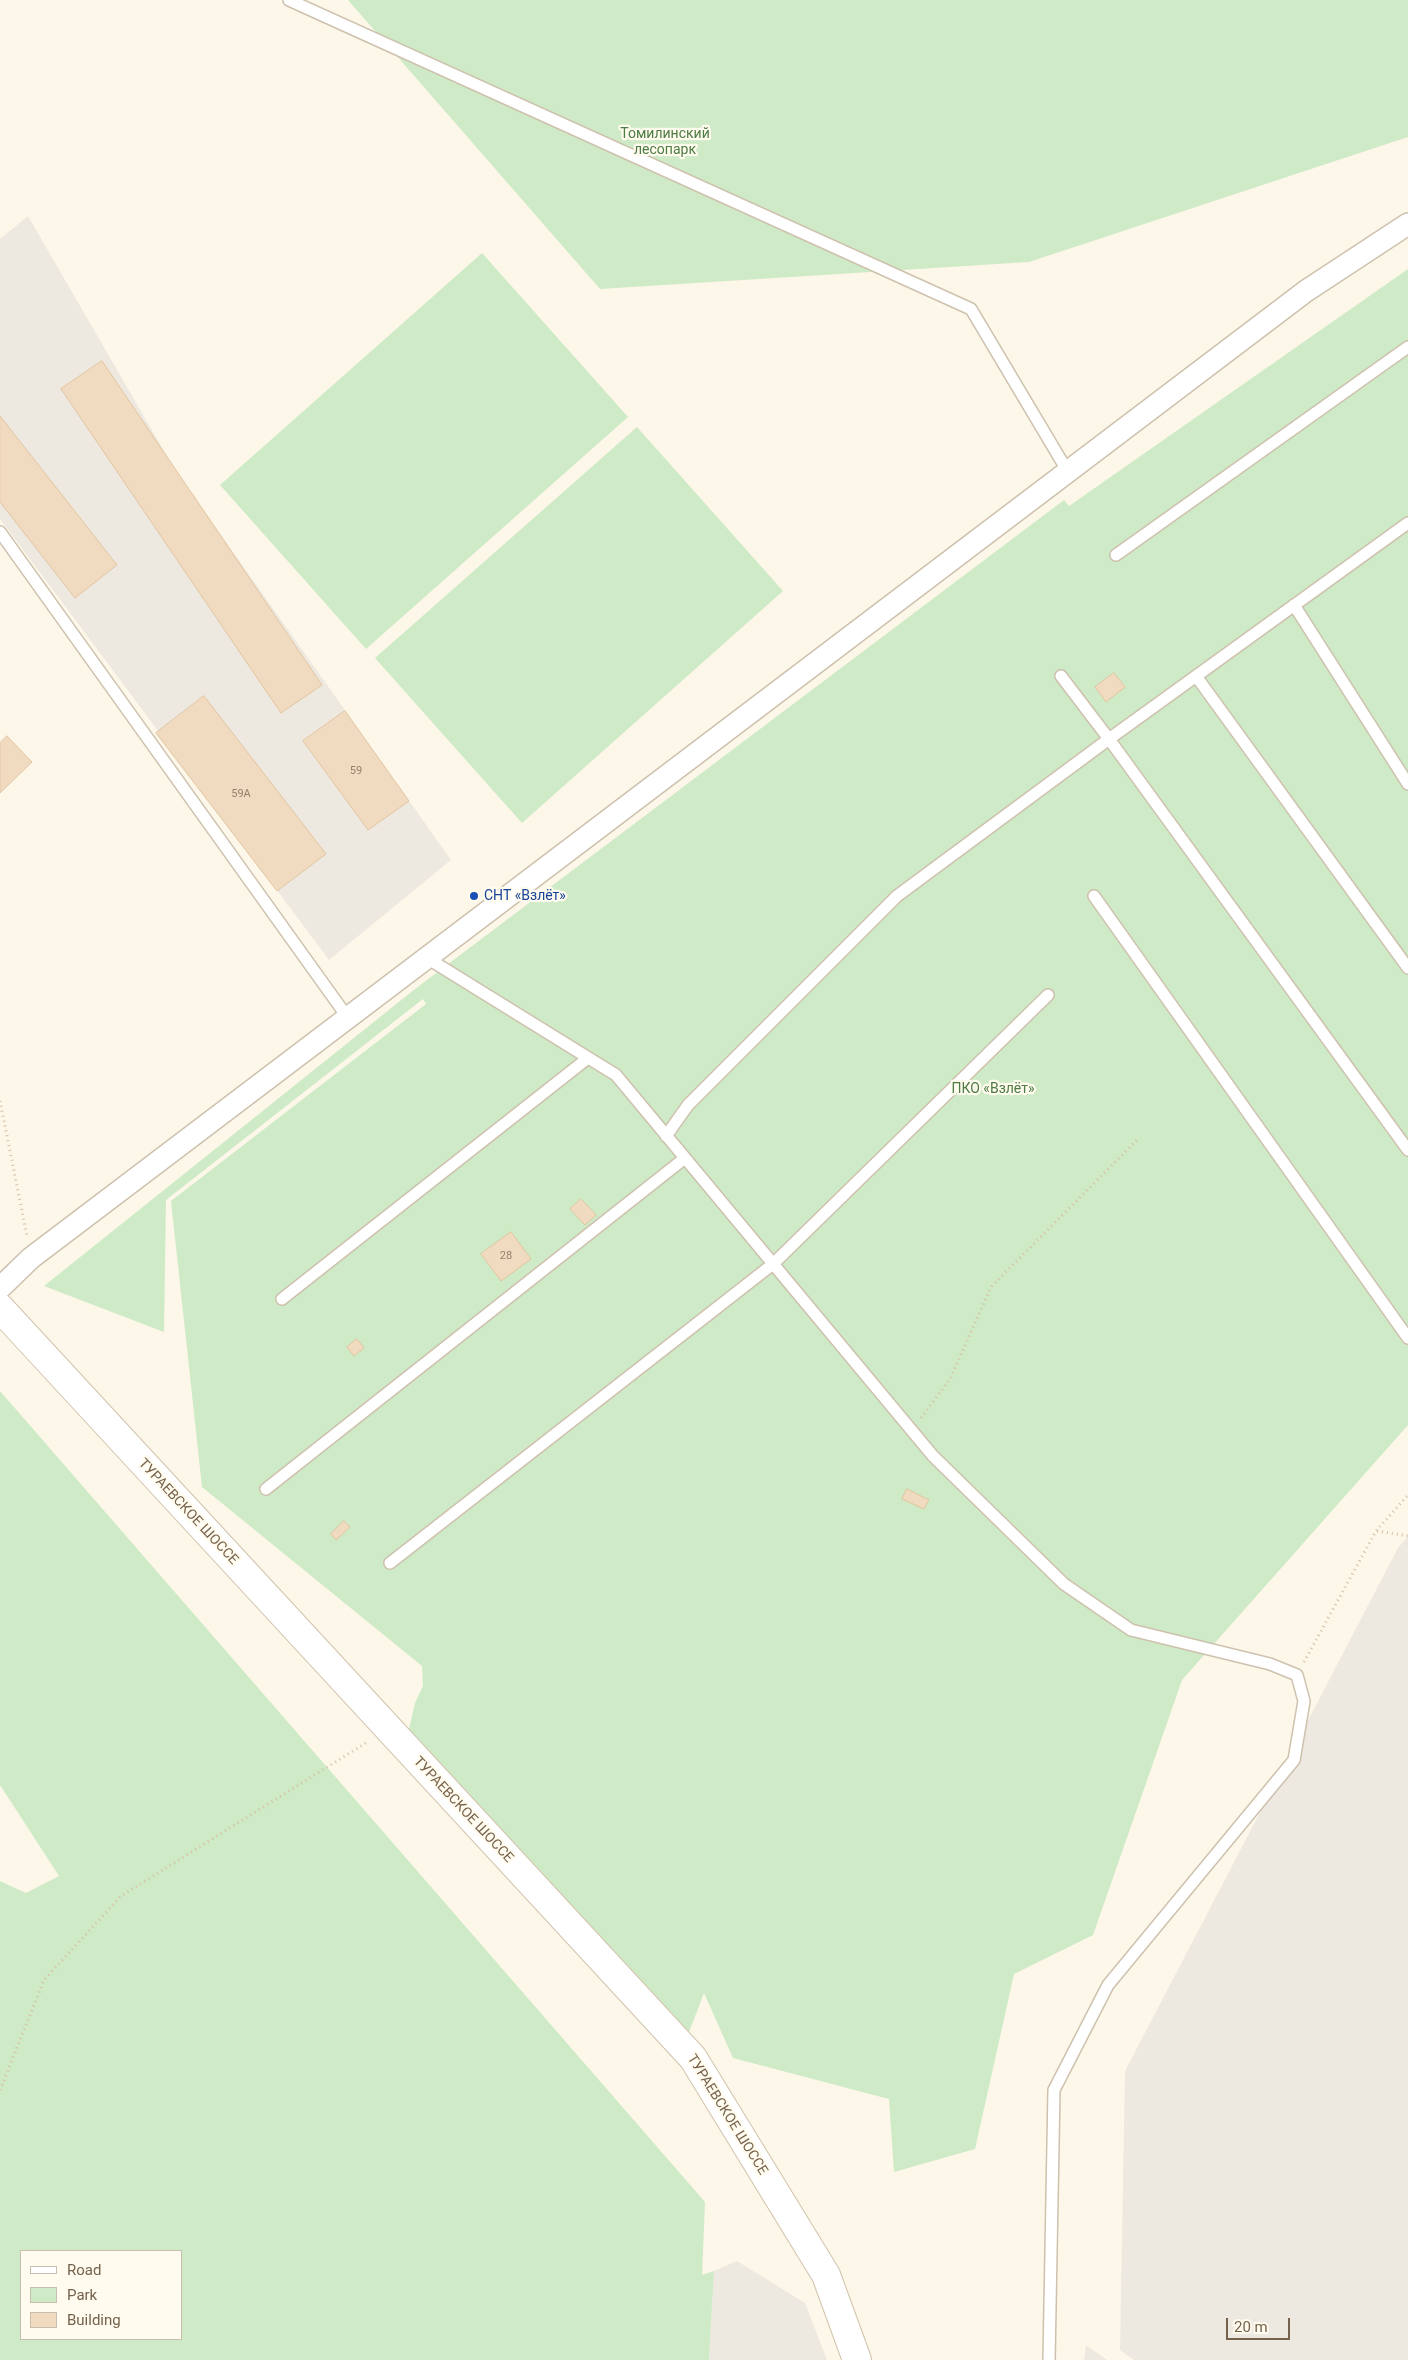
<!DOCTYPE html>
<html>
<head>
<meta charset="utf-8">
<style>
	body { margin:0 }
	#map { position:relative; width:1408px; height:2360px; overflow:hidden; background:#fcf7e8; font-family:Roboto,sans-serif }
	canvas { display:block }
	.legend { position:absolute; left:20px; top:2250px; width:162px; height:90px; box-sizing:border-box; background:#fffbee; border:1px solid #c8bead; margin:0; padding:6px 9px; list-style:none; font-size:15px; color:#76624c }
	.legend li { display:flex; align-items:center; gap:10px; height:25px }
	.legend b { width:25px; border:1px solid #c8bead }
	.scale { position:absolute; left:1226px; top:2318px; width:64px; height:22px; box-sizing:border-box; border:2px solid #76624c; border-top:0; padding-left:6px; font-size:15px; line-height:18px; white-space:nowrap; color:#76624c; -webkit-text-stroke:4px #fffbee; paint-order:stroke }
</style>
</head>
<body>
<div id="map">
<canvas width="1408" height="2360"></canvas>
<ul class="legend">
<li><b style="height:6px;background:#fff"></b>Road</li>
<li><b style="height:14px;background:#cfeac6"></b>Park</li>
<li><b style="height:14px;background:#f1dbc0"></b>Building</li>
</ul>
<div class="scale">20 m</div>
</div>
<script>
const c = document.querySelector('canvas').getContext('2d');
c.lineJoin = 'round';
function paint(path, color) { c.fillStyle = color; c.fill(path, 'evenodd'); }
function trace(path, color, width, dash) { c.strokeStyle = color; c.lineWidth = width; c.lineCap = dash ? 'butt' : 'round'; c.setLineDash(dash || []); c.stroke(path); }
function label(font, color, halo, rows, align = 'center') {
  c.font = font + ' Roboto,sans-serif'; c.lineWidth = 4.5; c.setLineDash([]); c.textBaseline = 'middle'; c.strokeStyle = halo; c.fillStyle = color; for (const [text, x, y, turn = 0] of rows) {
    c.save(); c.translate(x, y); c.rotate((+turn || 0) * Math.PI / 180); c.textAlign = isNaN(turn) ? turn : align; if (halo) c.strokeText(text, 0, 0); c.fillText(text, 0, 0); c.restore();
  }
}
const industrial = new Path2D(`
	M 28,216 L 175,470 L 451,860 L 329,960 L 0,519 L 0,239 Z
	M 1408,1536 L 1408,2360 L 1134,2360 L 1120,2350 L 1125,2071 L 1398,1548 Z
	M 737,2261 L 805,2303 L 827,2360 L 709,2360 L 714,2271 Z
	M 1086,2345 L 1107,2360 L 1084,2360 Z`);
const green = new Path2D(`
	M 348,0 L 1408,0 L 1408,137 L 1029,262 L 600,289 Z
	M 482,253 L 628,417 L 366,649 L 220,485 Z
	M 1408,269 L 1408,1425 L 1182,1680 L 1093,1935 L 1014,1974 L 975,2149 L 894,2172 L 889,2099 L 733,2058 L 704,1993 L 689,2032 L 409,1729 L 415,1703 L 423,1686 L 422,1666 L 202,1487 L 171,1201 L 426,1004 L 423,999 L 166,1200 L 164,1332 L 44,1286 L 415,989 L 1064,500 L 1069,506 Z
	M 637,427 L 783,591 L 522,823 L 375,658 Z
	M 0,1391 L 705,2202 L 702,2275 L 714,2271 L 709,2360 L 0,2360 L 0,1881 L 26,1893 L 59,1876 L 0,1785 ZM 21,2251 L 181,2251 L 181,2339 L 21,2339 Z`);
const building = new Path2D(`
	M 102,361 L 322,685 L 281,713 L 61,389 Z
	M 0,416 L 117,565 L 75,598 L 0,502 Z
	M 1114,673 L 1125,687 L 1106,702 L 1095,687 Z
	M 204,696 L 326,854 L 277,891 L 156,733 Z
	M 345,711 L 409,801 L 368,830 L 303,741 Z
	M 7,736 L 32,762 L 0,793 L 0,743 Z
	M 581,1199 L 596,1215 L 585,1225 L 570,1209 Z
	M 511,1232 L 531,1259 L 501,1281 L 481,1254 Z
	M 357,1339 L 364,1348 L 354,1356 L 347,1347 Z
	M 907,1489 L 929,1500 L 924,1509 L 902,1499 Z
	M 344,1521 L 350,1527 L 336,1540 L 331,1534 Z`);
const path = new Path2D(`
	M 0,1101 L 27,1236
	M 921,1418 L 950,1379 L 991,1287 L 1139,1138
	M 1377,1531 L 1408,1536
	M 1304,1662 L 1376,1531 L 1408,1495
	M 0,2090 L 44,1980 L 121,1896 L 369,1741`);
const service = new Path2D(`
	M 289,0 L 971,309 L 1068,472
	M 0,532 L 348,1018
	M 1116,555 L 1408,347
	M 1294,605 L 1408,784
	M 1061,676 L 1109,739 L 1408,1150
	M 1196,676 L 1408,968
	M 1094,896 L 1408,1338
	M 427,958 L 616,1075 L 933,1456 L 1064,1584 L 1131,1630 L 1270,1664 L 1297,1675 L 1304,1701 L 1294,1760 L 1108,1985 L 1054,2090 L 1049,2360
	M 666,1136 L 688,1105 L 897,896 L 1109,739 L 1408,523
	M 282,1299 L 588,1058
	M 266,1489 L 685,1158
	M 390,1563 L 773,1264 L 1048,995`);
const minor = new Path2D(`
	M 0,1288 L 31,1258 L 1306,291 L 1408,224`);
const secondary = new Path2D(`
	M 0,1308 L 693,2058 L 826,2275 L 857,2360`);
const markers = [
	[474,896,5,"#1a4fb4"]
];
const numberNames = [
	["59",356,771],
	["59А",241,794],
	["28",506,1256]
];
const parkNames = [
	["Томилинский",665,134],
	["лесопарк",665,150],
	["ПКО «Взлёт»",993,1089]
];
const transitNames = [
	["СНТ «Взлёт»",484,896]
];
const streetNames = [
	["ТУРАЕВСКОЕ ШОССЕ",188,1512,47],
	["ТУРАЕВСКОЕ ШОССЕ",463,1810,47],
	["ТУРАЕВСКОЕ ШОССЕ",727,2115,58]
];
paint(industrial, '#ede9e1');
paint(green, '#cfeac6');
paint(building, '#f1dbc0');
trace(building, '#e3c5a0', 1);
trace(service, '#cec1ae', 14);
trace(minor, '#cec1ae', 24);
trace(secondary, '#d1c2ab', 30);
trace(path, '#d6bfa3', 3, [1, 4]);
trace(service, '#fff', 11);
trace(minor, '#fff', 21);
trace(secondary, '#fff', 28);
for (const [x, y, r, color] of markers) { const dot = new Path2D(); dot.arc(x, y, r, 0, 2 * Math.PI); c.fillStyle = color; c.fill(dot); trace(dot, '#fffbee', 2); }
label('11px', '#958069', null, numberNames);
label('14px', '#4c7b44', '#fffbee', parkNames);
label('14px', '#164399', '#fffbee', transitNames, 'left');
label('14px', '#76624c', '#fffbee', streetNames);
</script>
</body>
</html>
